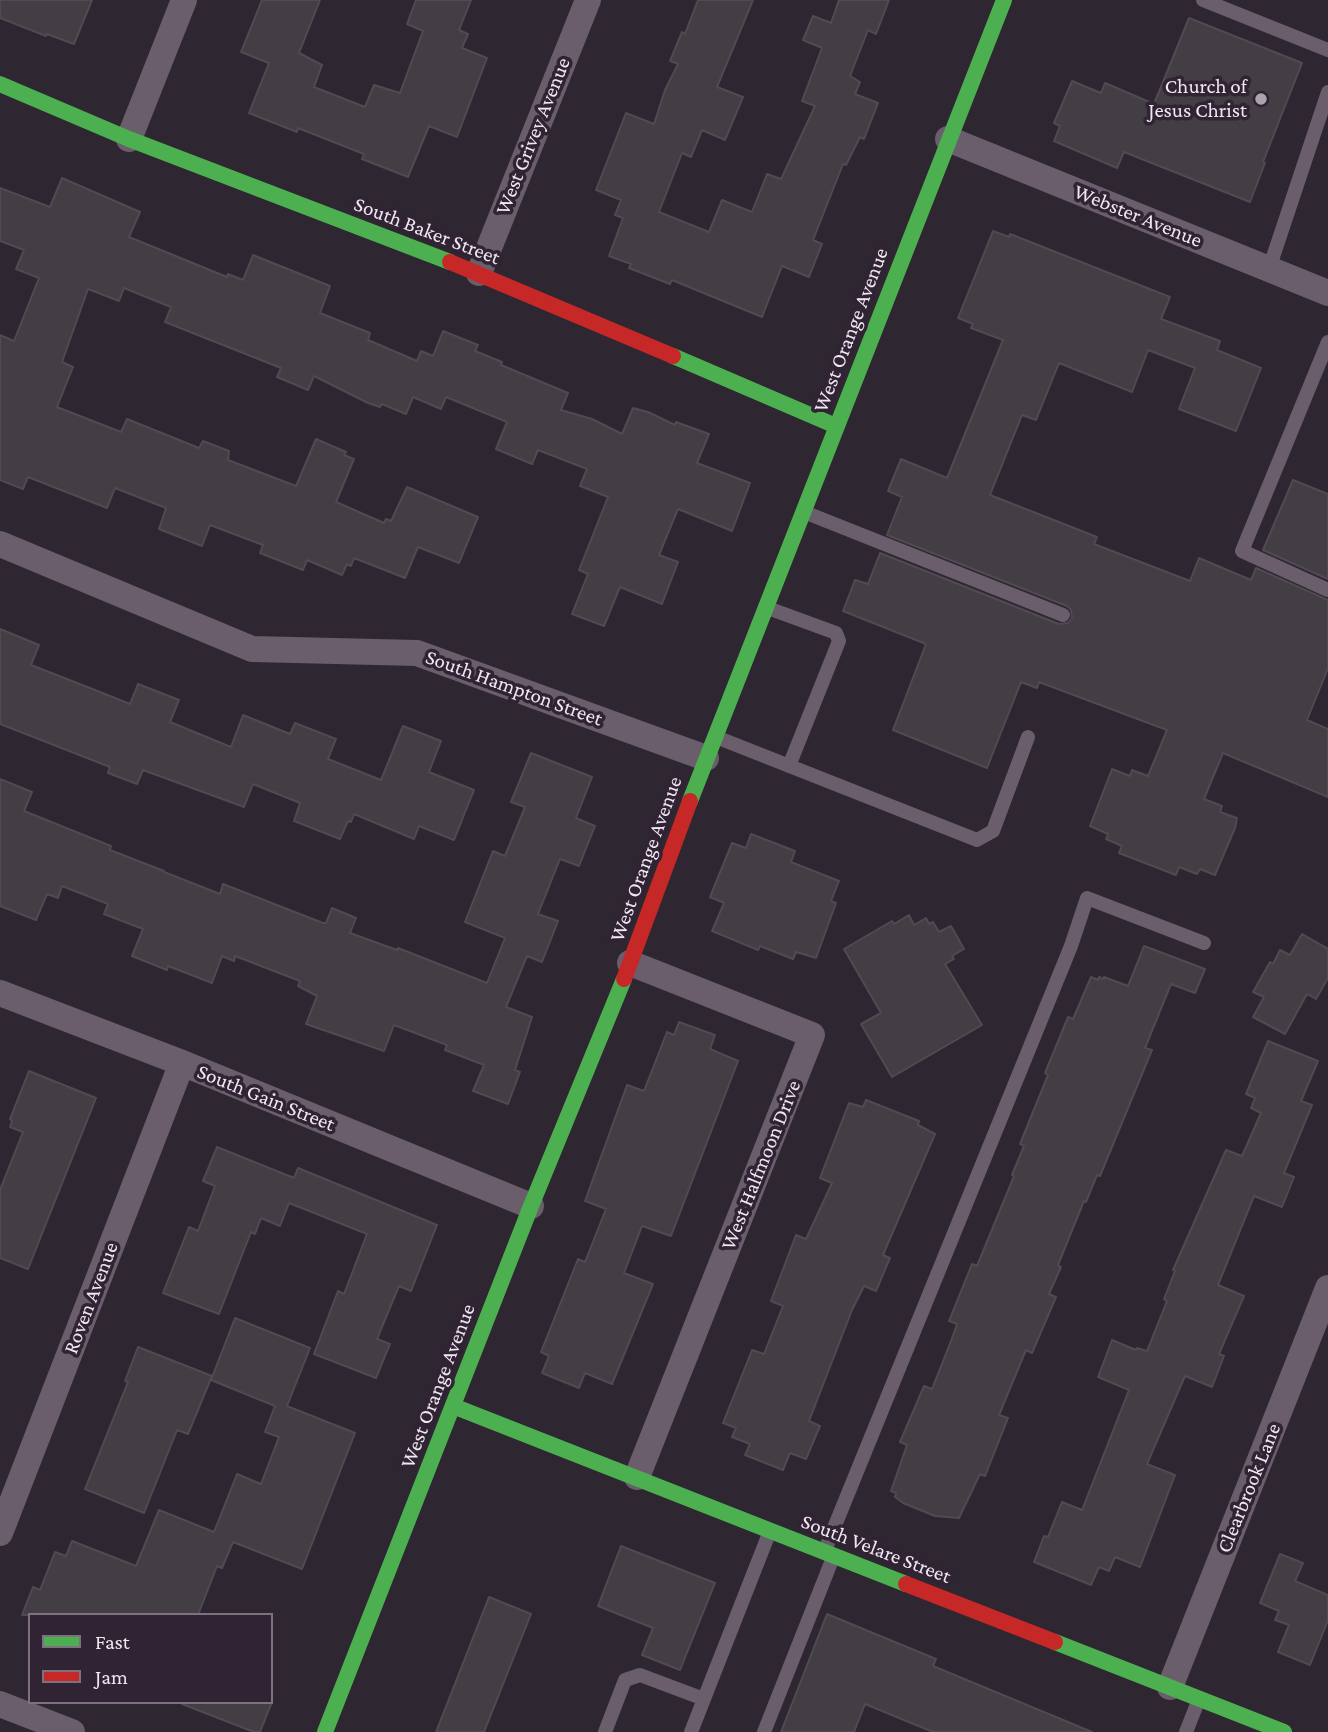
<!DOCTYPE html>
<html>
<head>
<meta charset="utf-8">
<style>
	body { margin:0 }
	#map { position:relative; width:1328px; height:1732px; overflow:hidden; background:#2e2630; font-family:"Crimson Pro",serif }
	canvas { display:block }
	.legend { position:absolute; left:28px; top:1613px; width:245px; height:91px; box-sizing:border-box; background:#302333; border:2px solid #7d717f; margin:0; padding:9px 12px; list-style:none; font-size:21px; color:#f0e7f2 }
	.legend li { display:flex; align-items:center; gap:14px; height:35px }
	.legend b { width:35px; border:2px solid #7d717f }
</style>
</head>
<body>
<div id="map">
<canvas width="1328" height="1732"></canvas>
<ul class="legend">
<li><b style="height:9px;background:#4caf50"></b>Fast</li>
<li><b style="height:9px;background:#c62828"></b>Jam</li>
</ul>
</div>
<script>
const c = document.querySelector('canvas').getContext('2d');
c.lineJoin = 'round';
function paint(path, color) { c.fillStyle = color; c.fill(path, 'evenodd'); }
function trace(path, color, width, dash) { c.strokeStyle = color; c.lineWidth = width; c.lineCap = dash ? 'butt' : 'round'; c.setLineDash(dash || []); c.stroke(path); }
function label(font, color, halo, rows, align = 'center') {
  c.font = font + ' "Crimson Pro",serif'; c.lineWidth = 7; c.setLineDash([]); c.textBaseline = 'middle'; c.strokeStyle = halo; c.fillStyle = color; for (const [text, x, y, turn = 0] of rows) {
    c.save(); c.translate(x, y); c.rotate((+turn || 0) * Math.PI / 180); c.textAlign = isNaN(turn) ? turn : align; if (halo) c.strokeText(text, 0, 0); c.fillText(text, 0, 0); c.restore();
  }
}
const building = new Path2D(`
	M 0,0 L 92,0 L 74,44 L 47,34 L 46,36 L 0,18 Z
	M 262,0 L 320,0 L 299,53 L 322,65 L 314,87 L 365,107 L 374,85 L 400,93 L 423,31 L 407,24 L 416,0 L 471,0 L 459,30 L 468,34 L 462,48 L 487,58 L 457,137 L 429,126 L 408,177 L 362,159 L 364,154 L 298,128 L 297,132 L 249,113 L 269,63 L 241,52 Z
	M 698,0 L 753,0 L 717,87 L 743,97 L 725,140 L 702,130 L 691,157 L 682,153 L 659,212 L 709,232 L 722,200 L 752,212 L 767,174 L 781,179 L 815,106 L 802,101 L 822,48 L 803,40 L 813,16 L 831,23 L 839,0 L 889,0 L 876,34 L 868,30 L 850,76 L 860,82 L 855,94 L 878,103 L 864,139 L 860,137 L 846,165 L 843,164 L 813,240 L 822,244 L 809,277 L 782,266 L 762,317 L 672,280 L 670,284 L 629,268 L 631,264 L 609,256 L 623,218 L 615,215 L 621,200 L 596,190 L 626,113 L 654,124 L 665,90 L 678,64 L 670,61 L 682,32 L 685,34 Z
	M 1189,18 L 1302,63 L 1263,162 L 1265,163 L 1250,202 L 1124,152 L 1117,168 L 1054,141 L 1060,126 L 1054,123 L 1072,81 L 1101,93 L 1105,83 L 1154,104 Z
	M 62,178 L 140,212 L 129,237 L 227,277 L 228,274 L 243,280 L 253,255 L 330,286 L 320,313 L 370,333 L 368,340 L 417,361 L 421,351 L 433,356 L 443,331 L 478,345 L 475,351 L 502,362 L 501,365 L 568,393 L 561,410 L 592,419 L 622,434 L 633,408 L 648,412 L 675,425 L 676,422 L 709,434 L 697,463 L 750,483 L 732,531 L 678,509 L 659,555 L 678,562 L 662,604 L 620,587 L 604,626 L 572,614 L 588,574 L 579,570 L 608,497 L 580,486 L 587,469 L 538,450 L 532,464 L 496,449 L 507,422 L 446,397 L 441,409 L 413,397 L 406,414 L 382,404 L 380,407 L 368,403 L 314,376 L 308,390 L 277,377 L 281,368 L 165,322 L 171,307 L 124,288 L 119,301 L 88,289 L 62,362 L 73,367 L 57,407 L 121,432 L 127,419 L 199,448 L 203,441 L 229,451 L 228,460 L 296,486 L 316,439 L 346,452 L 344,455 L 354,459 L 336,502 L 384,523 L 386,519 L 391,521 L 407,487 L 478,517 L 459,563 L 418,547 L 405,578 L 354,558 L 351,566 L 347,564 L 342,575 L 307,560 L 303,570 L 260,553 L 263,545 L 210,525 L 202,546 L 159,529 L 166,508 L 115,488 L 107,508 L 28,477 L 23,489 L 0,480 L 0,335 L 14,341 L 39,278 L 16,269 L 24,250 L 0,241 L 0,188 L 50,207 Z
	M 993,231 L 1009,237 L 1010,234 L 1170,297 L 1161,319 L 1220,341 L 1217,350 L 1261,368 L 1236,431 L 1179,409 L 1195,368 L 1148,350 L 1132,392 L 1059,363 L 1036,420 L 1022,415 L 990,495 L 1097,537 L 1094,544 L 1190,581 L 1199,558 L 1251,580 L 1256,568 L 1328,600 L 1328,668 L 1307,720 L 1328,729 L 1328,797 L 1223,753 L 1204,799 L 1222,806 L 1220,812 L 1237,818 L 1235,828 L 1215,875 L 1200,869 L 1197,874 L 1179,867 L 1176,875 L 1119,853 L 1122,846 L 1106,839 L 1108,834 L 1090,826 L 1112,769 L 1130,776 L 1132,770 L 1148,776 L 1167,730 L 1039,682 L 1037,688 L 1021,682 L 987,768 L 893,730 L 926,644 L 843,611 L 855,580 L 868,584 L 880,553 L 1059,624 L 1068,623 L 1072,618 L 1071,610 L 1067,606 L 887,535 L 902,497 L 888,491 L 901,459 L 947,478 L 1003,340 L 971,328 L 973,324 L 958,318 Z
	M 1293,480 L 1328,494 L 1328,579 L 1263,550 Z
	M 0,629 L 39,645 L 31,665 L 90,688 L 130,704 L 138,684 L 179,700 L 170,722 L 231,747 L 243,715 L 290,734 L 295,723 L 336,739 L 328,759 L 381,780 L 403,726 L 441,741 L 429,772 L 474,790 L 454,840 L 419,826 L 414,839 L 354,814 L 351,822 L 348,821 L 340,839 L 294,821 L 300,803 L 253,784 L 244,807 L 143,770 L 137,784 L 108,773 L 110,767 L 0,724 Z
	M 531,753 L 592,777 L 576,818 L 595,826 L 579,866 L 560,859 L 538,914 L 558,921 L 542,962 L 527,956 L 506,1007 L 532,1017 L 515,1070 L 520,1072 L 508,1104 L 473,1091 L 484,1065 L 445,1050 L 447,1045 L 394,1025 L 384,1051 L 306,1024 L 317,996 L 298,986 L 300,981 L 235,956 L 234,961 L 222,956 L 212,983 L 168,966 L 167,970 L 132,956 L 143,929 L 104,914 L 108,904 L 62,886 L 58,898 L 47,894 L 36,920 L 0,906 L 0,779 L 32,792 L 24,811 L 111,846 L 110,850 L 164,871 L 164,872 L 220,894 L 223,884 L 323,923 L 326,923 L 332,908 L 356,918 L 350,933 L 397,950 L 398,948 L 487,983 L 505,938 L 465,922 L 493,851 L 505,856 L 525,807 L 511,802 Z
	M 751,834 L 795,851 L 791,862 L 839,881 L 831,901 L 836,903 L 816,958 L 796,952 L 793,959 L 760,946 L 758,950 L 712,931 L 724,903 L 710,897 L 732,843 L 746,848 Z
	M 909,915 L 914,925 L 926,918 L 929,924 L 933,922 L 939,932 L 951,926 L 964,949 L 952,956 L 954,959 L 945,964 L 982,1025 L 892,1077 L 861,1024 L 881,1013 L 844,949 L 892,921 L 894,924 Z
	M 1302,934 L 1328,949 L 1328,978 L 1316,999 L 1307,994 L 1285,1034 L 1253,1017 L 1264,997 L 1253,992 L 1270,962 L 1273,964 L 1280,950 L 1290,955 Z
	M 1144,946 L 1205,969 L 1195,993 L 1171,984 L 1145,1048 L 1152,1050 L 1100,1176 L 1097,1175 L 1086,1202 L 1084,1201 L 1058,1265 L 1061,1267 L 1049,1294 L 1056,1297 L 1032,1353 L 1026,1350 L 999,1415 L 1008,1418 L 985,1476 L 980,1474 L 959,1518 L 935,1516 L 903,1503 L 895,1497 L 896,1493 L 891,1491 L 907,1445 L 900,1442 L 924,1386 L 932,1389 L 951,1341 L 957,1324 L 949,1321 L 972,1264 L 977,1266 L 1014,1176 L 1012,1175 L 1024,1146 L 1020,1144 L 1048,1075 L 1045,1073 L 1068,1017 L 1073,1019 L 1091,977 L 1098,980 L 1099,977 L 1104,979 L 1104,977 L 1128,986 Z
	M 679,1022 L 715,1035 L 710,1049 L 738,1061 L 671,1236 L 642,1226 L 624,1273 L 653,1284 L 612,1384 L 585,1373 L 579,1388 L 542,1373 L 549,1356 L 541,1352 L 578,1259 L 585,1262 L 606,1209 L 585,1201 L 627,1085 L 644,1091 L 667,1032 L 674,1035 Z
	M 1268,1041 L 1318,1061 L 1301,1101 L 1312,1105 L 1284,1173 L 1294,1177 L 1282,1207 L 1254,1196 L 1218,1285 L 1244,1296 L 1219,1354 L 1224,1356 L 1212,1387 L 1185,1376 L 1147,1464 L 1175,1475 L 1140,1567 L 1115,1557 L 1109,1571 L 1099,1567 L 1091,1585 L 1034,1562 L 1044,1536 L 1048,1537 L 1062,1502 L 1082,1510 L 1129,1390 L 1098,1377 L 1112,1340 L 1136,1350 L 1137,1348 L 1147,1351 L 1167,1301 L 1164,1299 L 1175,1271 L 1173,1270 L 1226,1150 L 1242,1156 L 1261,1113 L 1251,1108 L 1255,1098 L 1246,1094 Z
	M 29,1071 L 96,1098 L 28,1269 L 0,1258 L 0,1190 L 23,1132 L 10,1127 L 12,1121 L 10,1119 Z
	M 866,1100 L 919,1121 L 918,1125 L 935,1134 L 883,1255 L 890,1258 L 876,1291 L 864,1286 L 852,1310 L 809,1421 L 820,1426 L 806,1459 L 790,1453 L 783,1470 L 745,1455 L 750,1444 L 732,1437 L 736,1428 L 723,1423 L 752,1350 L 764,1354 L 783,1306 L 771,1301 L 796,1235 L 806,1239 L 832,1183 L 820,1178 L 849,1103 L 863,1107 Z
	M 217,1147 L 294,1178 L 298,1168 L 437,1225 L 411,1291 L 399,1286 L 377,1339 L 390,1344 L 376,1378 L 314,1354 L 338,1291 L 344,1294 L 367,1234 L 289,1203 L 280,1226 L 261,1218 L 255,1234 L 251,1232 L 219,1314 L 163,1293 L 189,1227 L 198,1231 L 215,1186 L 203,1181 Z
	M 235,1318 L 310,1348 L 287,1406 L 355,1433 L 302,1569 L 233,1542 L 222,1568 L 217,1566 L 198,1615 L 22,1615 L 33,1587 L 40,1590 L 55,1552 L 66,1556 L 72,1541 L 136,1566 L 159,1510 L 214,1532 L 237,1474 L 261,1484 L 279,1437 L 265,1432 L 275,1406 L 211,1380 Z
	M 138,1347 L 212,1376 L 188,1434 L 177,1430 L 144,1513 L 85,1489 L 128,1382 L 125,1381 Z
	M 621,1546 L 715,1583 L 680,1670 L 642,1655 L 653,1628 L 598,1606 Z
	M 1280,1554 L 1303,1563 L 1295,1581 L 1328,1595 L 1328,1620 L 1310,1665 L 1278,1652 L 1289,1625 L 1275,1620 L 1279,1611 L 1260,1603 Z
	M 489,1597 L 531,1614 L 484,1732 L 436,1732 Z
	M 827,1614 L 936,1659 L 933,1666 L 1092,1732 L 933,1732 L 865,1704 L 854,1732 L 781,1732 Z
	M 183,1702 L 272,1702 L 260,1732 L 254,1732 L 182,1704 Z`);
const lane = new Path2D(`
	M 1203,0 L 1328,50
	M 1269,269 L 1328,92
	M 1328,342 L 1242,551 L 1328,590
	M 804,512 L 1063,615
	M 765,607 L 836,633 L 839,641 L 789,766
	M 716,737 L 977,840 L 993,831 L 1028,737
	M 825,1550 L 1071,946 L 1087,898 L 1204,943
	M 605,1732 L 625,1680 L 640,1675 L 704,1699
	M 691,1732 L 770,1531
	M 764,1732 L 834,1555
	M 1186,1732 L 1199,1699`);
const street = new Path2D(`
	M 129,139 L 184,0
	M 948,139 L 1328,293
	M 479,273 L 588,0
	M 0,544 L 252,649 L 417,653 L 706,758
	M 630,963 L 812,1035 L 637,1477
	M 0,993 L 182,1063 L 531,1206
	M 0,1533 L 182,1063
	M 1170,1687 L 1328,1288
	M 0,1704 L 72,1732`);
const fast = new Path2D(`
	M 0,84 L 129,139 L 450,262
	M 673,356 L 836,426
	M 690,801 L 1004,0
	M 453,1406 L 906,1584
	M 1055,1642 L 1284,1732
	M 325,1732 L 531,1206 L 624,979`);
const jam = new Path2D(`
	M 450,262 L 673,356
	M 624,979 L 690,801
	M 906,1584 L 1055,1642`);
const markers = [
	[1261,99,7,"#aca3ae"]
];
const poiNames = [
	["Church of",1247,87],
	["Jesus Christ",1247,111]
];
const streetNames = [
	["West Grivey Avenue",533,136,-68],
	["Webster Avenue",1138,216,22],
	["South Baker Street",427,231,21],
	["West Orange Avenue",851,330,-69],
	["South Hampton Street",514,688,20],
	["West Orange Avenue",646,859,-70],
	["South Gain Street",266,1098,22],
	["West Halfmoon Drive",761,1165,-68],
	["Roven Avenue",91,1298,-69],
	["West Orange Avenue",438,1386,-69],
	["Clearbrook Lane",1249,1488,-68],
	["South Velare Street",876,1549,21]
];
paint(building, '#433d44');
trace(building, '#504a52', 2);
trace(lane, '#6a5d6c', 14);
trace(street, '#6a5d6c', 26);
trace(fast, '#4caf50', 16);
trace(jam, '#c62828', 16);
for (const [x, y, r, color] of markers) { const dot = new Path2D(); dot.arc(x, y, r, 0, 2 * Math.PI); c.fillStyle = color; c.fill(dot); trace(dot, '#302333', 2.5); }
label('21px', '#f0e7f2', '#302333', poiNames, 'right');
label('21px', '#f0e7f2', '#302333', streetNames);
</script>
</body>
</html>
